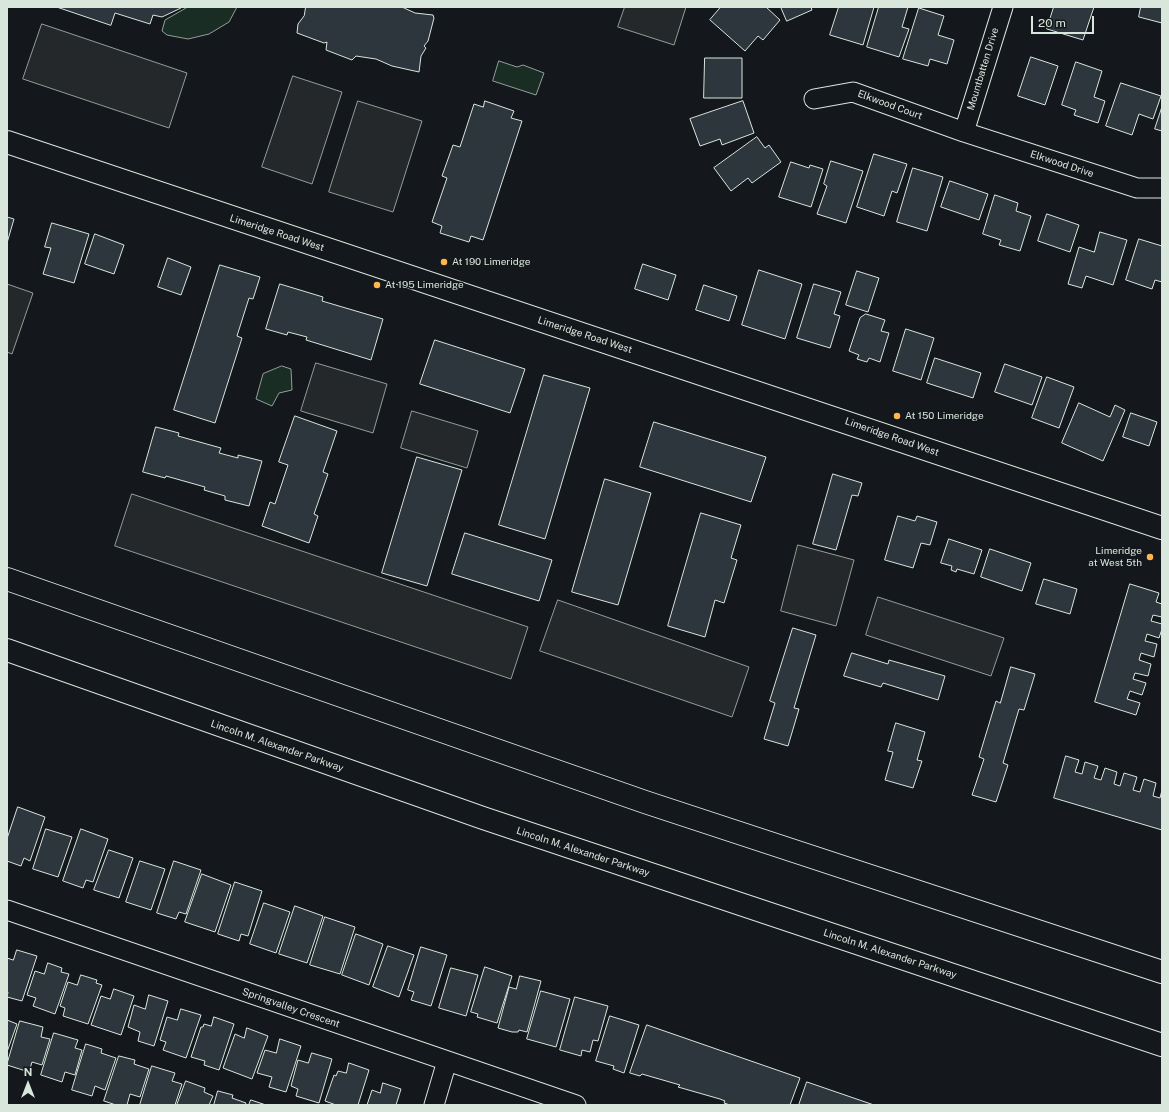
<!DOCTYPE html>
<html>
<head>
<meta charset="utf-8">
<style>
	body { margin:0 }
	#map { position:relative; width:1169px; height:1112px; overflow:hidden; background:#14181c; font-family:"Public Sans",sans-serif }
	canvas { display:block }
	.frame { position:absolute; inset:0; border:8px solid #d8e6dc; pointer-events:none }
	.north { position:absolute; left:8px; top:1064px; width:40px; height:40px; -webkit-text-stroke:3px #14181c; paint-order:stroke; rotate:0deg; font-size:11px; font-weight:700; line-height:16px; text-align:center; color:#d8e6dc }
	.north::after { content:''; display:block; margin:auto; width:14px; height:18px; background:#d8e6dc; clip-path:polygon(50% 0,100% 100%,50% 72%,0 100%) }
	.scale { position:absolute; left:1031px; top:16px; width:63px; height:18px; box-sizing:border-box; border:2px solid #d8e6dc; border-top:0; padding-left:5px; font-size:12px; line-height:14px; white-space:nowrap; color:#d8e6dc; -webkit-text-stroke:3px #14181c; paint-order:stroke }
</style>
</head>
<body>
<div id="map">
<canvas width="1169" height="1112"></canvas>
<div class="frame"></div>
<div class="north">N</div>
<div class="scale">20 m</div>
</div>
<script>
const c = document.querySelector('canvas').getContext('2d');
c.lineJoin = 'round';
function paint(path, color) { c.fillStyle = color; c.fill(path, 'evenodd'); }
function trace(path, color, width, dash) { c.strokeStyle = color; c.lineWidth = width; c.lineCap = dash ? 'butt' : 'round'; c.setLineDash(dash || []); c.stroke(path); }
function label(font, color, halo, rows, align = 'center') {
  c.font = font + ' "Public Sans",sans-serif'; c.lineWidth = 3; c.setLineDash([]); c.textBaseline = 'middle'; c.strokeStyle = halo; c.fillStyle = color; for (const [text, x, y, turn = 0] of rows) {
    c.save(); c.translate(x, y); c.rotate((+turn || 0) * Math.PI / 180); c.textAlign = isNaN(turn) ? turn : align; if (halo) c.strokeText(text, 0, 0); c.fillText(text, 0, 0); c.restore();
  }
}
const green = new Path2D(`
	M 186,7 L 237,7 L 229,22 L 209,34 L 188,39 L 167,35 L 162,31 L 165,20 L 186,8 Z
	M 499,61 L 517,67 L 523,65 L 544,73 L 536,95 L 493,81 Z
	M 282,366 L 291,369 L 292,390 L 279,393 L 272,406 L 256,399 L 263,374 Z`);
const parking = new Path2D(`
	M 625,7 L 686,7 L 674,45 L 618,27 Z
	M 42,24 L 187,73 L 169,128 L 23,79 Z
	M 293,76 L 342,92 L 312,184 L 262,167 Z
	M 358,101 L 422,121 L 393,212 L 329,192 Z
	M 7,284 L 33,293 L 12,354 L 7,352 Z
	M 316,363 L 387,384 L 373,433 L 301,411 Z
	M 412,411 L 478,431 L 467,468 L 401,448 Z
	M 132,494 L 528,627 L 511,679 L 115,546 Z
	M 798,545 L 854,560 L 836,626 L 781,611 Z
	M 878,597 L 1004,638 L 991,676 L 866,635 Z
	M 558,600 L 749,667 L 732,717 L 540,651 Z`);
const building = new Path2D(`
	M 57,7 L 180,7 L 181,8 L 162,17 L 153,15 L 150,24 L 115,13 L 111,25 Z
	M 306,7 L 402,7 L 415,13 L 433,15 L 434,18 L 428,41 L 424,46 L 426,48 L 421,56 L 419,72 L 392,66 L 376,59 L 356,56 L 352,60 L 326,50 L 327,42 L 324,43 L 297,33 L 298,24 L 304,16 Z
	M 721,7 L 766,7 L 780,20 L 763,40 L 758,36 L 745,51 L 710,20 Z
	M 781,7 L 811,7 L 812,10 L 787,21 Z
	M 839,7 L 874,7 L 863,45 L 830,35 Z
	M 879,7 L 908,7 L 902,27 L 909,29 L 899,57 L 867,47 Z
	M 1054,7 L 1094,7 L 1083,40 L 1047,29 Z
	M 1141,7 L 1162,7 L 1162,23 L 1139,17 Z
	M 919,8 L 944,16 L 938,35 L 954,40 L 947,64 L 930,59 L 928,66 L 903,59 Z
	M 1031,57 L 1058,66 L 1045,105 L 1018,96 Z
	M 705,58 L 742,58 L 742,98 L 704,98 Z
	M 1076,62 L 1102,71 L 1094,97 L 1105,101 L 1098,123 L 1074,115 L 1076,110 L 1062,105 Z
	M 1121,83 L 1161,96 L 1153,119 L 1139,114 L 1132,135 L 1106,126 Z
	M 485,101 L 514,111 L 511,118 L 522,121 L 483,240 L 471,236 L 469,242 L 440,233 L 442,226 L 432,222 L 447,178 L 442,176 L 453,145 L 460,147 L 474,104 L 483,107 Z
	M 743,101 L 754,133 L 722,145 L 720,139 L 700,146 L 690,119 Z
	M 1162,107 L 1162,131 L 1155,129 Z
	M 757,137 L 765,148 L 769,145 L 781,162 L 752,183 L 748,178 L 731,191 L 714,168 Z
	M 874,154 L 907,164 L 897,193 L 892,191 L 884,216 L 857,207 Z
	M 831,161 L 863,171 L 846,223 L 817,214 L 827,186 L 824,184 Z
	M 791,162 L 809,168 L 810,165 L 823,169 L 811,207 L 779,197 Z
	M 913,168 L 943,177 L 927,231 L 897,222 Z
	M 950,181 L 988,194 L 979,220 L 941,207 Z
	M 995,195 L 1018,203 L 1016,211 L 1031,216 L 1020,251 L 999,245 L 1001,240 L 983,234 Z
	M 1047,214 L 1079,225 L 1070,252 L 1038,241 Z
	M 7,217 L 14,219 L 7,243 Z
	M 52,223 L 89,234 L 74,283 L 43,274 L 51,248 L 45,247 Z
	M 1100,232 L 1127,240 L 1113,285 L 1086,276 L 1082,288 L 1068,284 L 1079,247 L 1094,252 Z
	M 95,234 L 124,245 L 114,274 L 85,264 Z
	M 1139,239 L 1162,246 L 1162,282 L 1155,280 L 1152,289 L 1126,280 Z
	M 168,258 L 191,267 L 181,295 L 158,287 Z
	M 643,264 L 676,275 L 668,300 L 635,289 Z
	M 220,265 L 260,277 L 253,299 L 249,298 L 237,336 L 242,338 L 215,423 L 174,410 Z
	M 759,270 L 802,284 L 785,339 L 742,325 Z
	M 857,271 L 879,278 L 868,312 L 846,305 Z
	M 280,284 L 323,297 L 322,301 L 383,319 L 371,360 L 306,340 L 307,337 L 288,332 L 287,335 L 266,329 Z
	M 814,284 L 841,292 L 834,314 L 840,316 L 830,348 L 797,338 Z
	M 704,285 L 737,296 L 729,321 L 696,310 Z
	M 866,314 L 885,320 L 881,331 L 889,333 L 880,362 L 869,358 L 867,362 L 857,359 L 859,355 L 849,351 L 860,318 Z
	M 906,329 L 934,338 L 921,380 L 893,371 Z
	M 435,340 L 525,369 L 510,413 L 420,384 Z
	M 935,358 L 981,373 L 973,398 L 927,383 Z
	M 1005,364 L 1042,377 L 1032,405 L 995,392 Z
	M 544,375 L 590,388 L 545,539 L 499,525 Z
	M 1047,377 L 1074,387 L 1059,428 L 1032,418 Z
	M 1079,403 L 1110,417 L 1115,405 L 1125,410 L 1103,461 L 1062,443 Z
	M 1131,413 L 1157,422 L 1149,446 L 1123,437 Z
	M 295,416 L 337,431 L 323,472 L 328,474 L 314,514 L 318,516 L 309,543 L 262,526 L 270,502 L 275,504 L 288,465 L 279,462 Z
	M 654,422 L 766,457 L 751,502 L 640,467 Z
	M 156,427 L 179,433 L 178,436 L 221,448 L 219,453 L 238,458 L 238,455 L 262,461 L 249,506 L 225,500 L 225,496 L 204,490 L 205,487 L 166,476 L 165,478 L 143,472 Z
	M 417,457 L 462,470 L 427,586 L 382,573 Z
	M 833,474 L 862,483 L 858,496 L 852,495 L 836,550 L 813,544 Z
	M 605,479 L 651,493 L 618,605 L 572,592 Z
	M 701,513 L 741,525 L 731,558 L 737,560 L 724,603 L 715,600 L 705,637 L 668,626 Z
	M 898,516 L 915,521 L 917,516 L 937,522 L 930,545 L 921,543 L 913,568 L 885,560 Z
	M 465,533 L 552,560 L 539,601 L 452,574 Z
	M 949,539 L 982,550 L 974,574 L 957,569 L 956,572 L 951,570 L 952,566 L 941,563 Z
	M 990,549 L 1031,563 L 1022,591 L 981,577 Z
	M 1044,579 L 1077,589 L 1070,614 L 1036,604 Z
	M 1130,584 L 1159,593 L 1156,602 L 1162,604 L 1162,617 L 1153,615 L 1151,621 L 1162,624 L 1162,629 L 1159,638 L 1147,634 L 1145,641 L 1157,644 L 1154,657 L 1141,653 L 1139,660 L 1151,664 L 1148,676 L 1135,673 L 1133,679 L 1146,683 L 1142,695 L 1130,691 L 1127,699 L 1140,703 L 1136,715 L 1095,702 Z
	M 793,628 L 816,635 L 794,708 L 799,709 L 788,746 L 764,739 L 775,703 L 770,701 Z
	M 852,653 L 888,664 L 889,660 L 945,676 L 938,700 L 883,683 L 881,687 L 844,676 Z
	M 1011,667 L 1035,674 L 1024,710 L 1019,709 L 1003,763 L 1008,765 L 996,802 L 972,795 L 984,759 L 979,757 L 996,701 L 1000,703 Z
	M 896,723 L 925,732 L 917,760 L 922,761 L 913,788 L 885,780 L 893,752 L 888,751 Z
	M 1066,756 L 1079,760 L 1075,772 L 1082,774 L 1085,762 L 1098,766 L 1094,778 L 1101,780 L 1105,768 L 1117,772 L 1114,784 L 1120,786 L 1124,773 L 1137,777 L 1133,790 L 1140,792 L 1144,779 L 1156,783 L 1153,796 L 1160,798 L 1162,790 L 1162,830 L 1054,798 Z
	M 18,807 L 45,817 L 30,861 L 24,858 L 21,866 L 7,861 L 7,839 Z
	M 46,829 L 72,837 L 58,877 L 33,869 Z
	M 81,829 L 108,839 L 93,882 L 86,880 L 83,888 L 63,881 Z
	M 109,850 L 133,858 L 119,898 L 94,890 Z
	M 140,861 L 165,869 L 151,910 L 126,902 Z
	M 174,861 L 201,870 L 186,914 L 179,912 L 176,919 L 157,913 Z
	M 202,874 L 231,885 L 215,932 L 185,922 Z
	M 235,882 L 262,891 L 248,936 L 241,934 L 239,941 L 218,934 Z
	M 264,903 L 290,912 L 276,953 L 250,944 Z
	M 295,906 L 323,916 L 307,963 L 279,954 Z
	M 325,917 L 355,927 L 340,974 L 310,965 Z
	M 356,934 L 383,944 L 369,985 L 342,975 Z
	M 388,946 L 414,955 L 399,997 L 373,987 Z
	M 421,947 L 447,955 L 431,1006 L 411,1000 L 414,992 L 408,990 Z
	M 17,950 L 37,956 L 22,1001 L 7,997 L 8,992 L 7,991 L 7,958 L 13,960 Z
	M 48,963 L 62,968 L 61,972 L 69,974 L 55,1014 L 33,1006 L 36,998 L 27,995 L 35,971 L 44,974 Z
	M 485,967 L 512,976 L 497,1023 L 477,1017 L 478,1014 L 471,1012 Z
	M 451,968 L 478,975 L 466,1016 L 439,1008 Z
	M 81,975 L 97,980 L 96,983 L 102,985 L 88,1024 L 63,1016 L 65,1008 L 60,1006 L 68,982 L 77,985 Z
	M 520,976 L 541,981 L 527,1032 L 519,1030 L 518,1032 L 512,1032 L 498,1028 L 509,987 L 516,989 Z
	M 114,989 L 134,996 L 121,1035 L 91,1025 L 101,996 L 110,999 Z
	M 541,991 L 570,999 L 556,1047 L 527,1039 Z
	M 149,995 L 168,1001 L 154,1046 L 138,1041 L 140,1032 L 128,1027 L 134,1005 L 145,1009 Z
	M 575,997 L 608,1006 L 598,1041 L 593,1040 L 590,1052 L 582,1050 L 581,1056 L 560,1050 Z
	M 181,1009 L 201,1015 L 186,1058 L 163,1050 L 166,1042 L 160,1040 L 167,1017 L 177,1020 Z
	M 610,1016 L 639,1025 L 624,1073 L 613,1069 L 614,1066 L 596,1061 Z
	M 214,1017 L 234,1024 L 219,1070 L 204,1065 L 205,1061 L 191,1057 L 201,1027 L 203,1027 L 204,1024 L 211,1026 Z
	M 7,1020 L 17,1024 L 7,1052 Z
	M 20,1021 L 43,1027 L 41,1037 L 50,1039 L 42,1065 L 32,1062 L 29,1072 L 7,1065 Z
	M 647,1025 L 800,1078 L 790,1105 L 730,1105 L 724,1103 L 725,1101 L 720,1099 L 678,1087 L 680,1085 L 642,1074 L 640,1076 L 630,1073 Z
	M 247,1028 L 268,1036 L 252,1079 L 223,1068 L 235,1034 L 244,1038 Z
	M 54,1033 L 78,1040 L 75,1048 L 82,1050 L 75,1075 L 65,1072 L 62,1082 L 41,1075 Z
	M 280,1039 L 301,1046 L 286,1092 L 269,1087 L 272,1077 L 257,1073 L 265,1050 L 276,1053 Z
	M 86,1044 L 102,1049 L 101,1053 L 116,1058 L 105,1090 L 95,1086 L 92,1096 L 72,1090 Z
	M 312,1053 L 332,1059 L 319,1103 L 296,1096 L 298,1089 L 291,1086 L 298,1060 L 308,1063 Z
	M 119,1056 L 135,1060 L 134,1064 L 149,1069 L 140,1097 L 130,1094 L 127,1105 L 116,1105 L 104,1101 Z
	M 349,1063 L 369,1070 L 358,1105 L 336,1105 L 325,1101 L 334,1075 L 336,1076 L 338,1071 L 346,1073 Z
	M 152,1066 L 175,1073 L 172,1081 L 182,1084 L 175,1105 L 140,1105 Z
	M 186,1081 L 205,1088 L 204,1092 L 213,1096 L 209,1105 L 177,1105 Z
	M 807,1082 L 874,1105 L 799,1105 Z
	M 383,1083 L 401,1089 L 396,1105 L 367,1105 L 372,1090 L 380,1093 Z
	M 218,1091 L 233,1095 L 232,1098 L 246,1103 L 245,1105 L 214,1105 Z
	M 251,1100 L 266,1105 L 249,1105 Z`);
const street = new Path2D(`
	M 814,99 L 853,92 L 964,132 L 1137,188 L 1162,188
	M 964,132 L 1003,7
	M 7,910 L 576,1105
	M 434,1105 L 447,1061`);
const secondary = new Path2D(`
	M 7,142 L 1162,528`);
const highway = new Path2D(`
	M 7,579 L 645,802 L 1162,972
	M 7,650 L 483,818 L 1162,1045`);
const markers = [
	[444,262,4,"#ffb74d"],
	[377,285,4,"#ffb74d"],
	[897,416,4,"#ffb74d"],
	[1150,557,4,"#ffb74d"]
];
const streetNames = [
	["Mountbatten Drive",983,69,-73],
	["Elkwood Court",890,105,20],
	["Elkwood Drive",1062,164,18],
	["Limeridge Road West",277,233,18],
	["Limeridge Road West",585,335,18],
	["Limeridge Road West",892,437,19],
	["Lincoln M. Alexander Parkway",277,746,19],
	["Lincoln M. Alexander Parkway",583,852,18],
	["Lincoln M. Alexander Parkway",890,954,18],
	["Springvalley Crescent",291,1008,19]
];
const poiNames = [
	["At 190 Limeridge",452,262],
	["At 195 Limeridge",385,285],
	["At 150 Limeridge",905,416],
	["Limeridge",1142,551,"right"],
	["at West 5th",1142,563,"right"]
];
paint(green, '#1a2d24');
trace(green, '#939e99', 1);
paint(parking, '#24282b');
trace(parking, '#939e99', 1);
paint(building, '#2c363c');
trace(building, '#d8e6dc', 1);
trace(street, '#d8e6dc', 21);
trace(secondary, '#d8e6dc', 24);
trace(highway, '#d8e6dc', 24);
trace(street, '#14181c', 19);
trace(secondary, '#14181c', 22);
trace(highway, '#14181c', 22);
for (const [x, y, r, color] of markers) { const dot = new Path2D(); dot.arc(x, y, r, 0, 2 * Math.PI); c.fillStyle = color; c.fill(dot); trace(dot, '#14181c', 1.5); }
label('10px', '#d8e6dc', '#14181c', streetNames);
label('10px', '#d8e6dc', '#14181c', poiNames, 'left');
</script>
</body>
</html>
